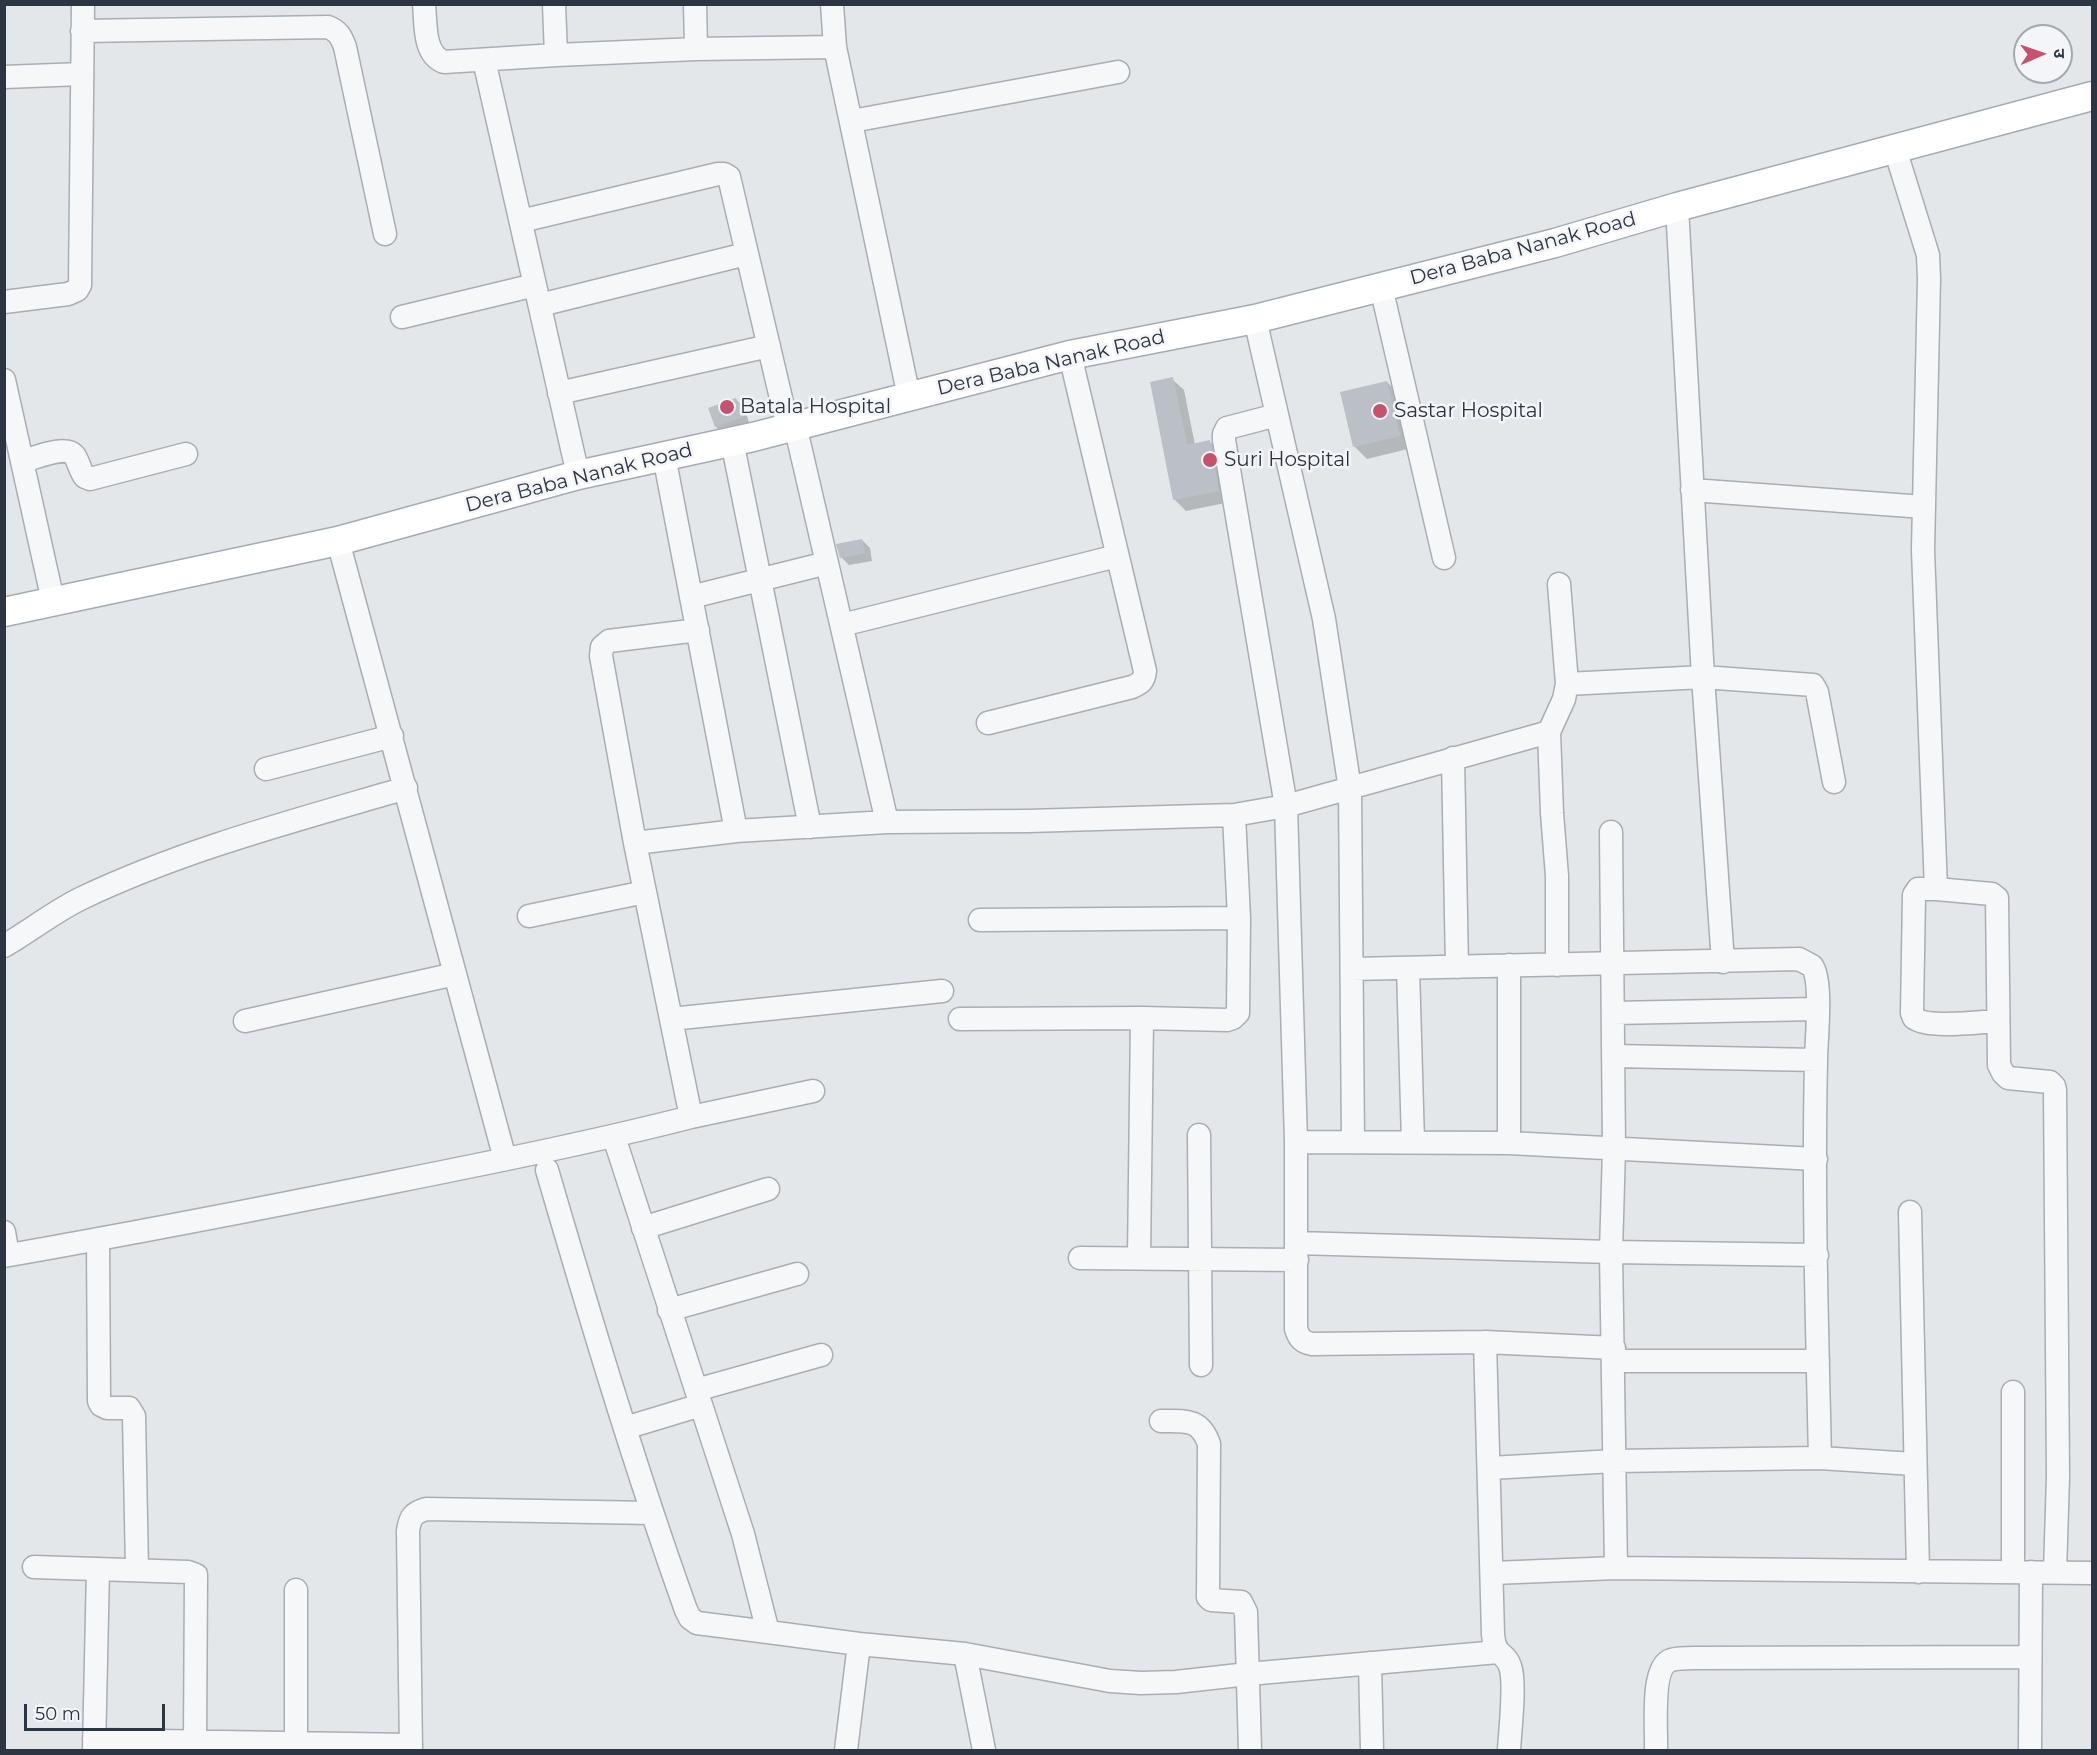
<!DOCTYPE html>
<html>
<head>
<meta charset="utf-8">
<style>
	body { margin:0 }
	#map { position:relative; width:2097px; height:1755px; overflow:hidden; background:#e3e7ea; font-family:Montserrat,"Noto Sans Devanagari",sans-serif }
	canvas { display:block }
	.frame { position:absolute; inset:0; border:6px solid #2c3642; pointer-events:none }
	.north { position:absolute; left:2013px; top:24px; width:60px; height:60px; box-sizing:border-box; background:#f3f5f8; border:2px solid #a3a9af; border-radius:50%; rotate:88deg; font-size:16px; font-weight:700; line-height:24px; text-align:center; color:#2c3642 }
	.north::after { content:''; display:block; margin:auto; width:21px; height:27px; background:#c6526f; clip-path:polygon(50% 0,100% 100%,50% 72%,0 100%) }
	.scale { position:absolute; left:24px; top:1704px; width:141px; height:27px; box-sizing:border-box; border:3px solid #2c3642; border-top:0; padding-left:8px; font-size:18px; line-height:21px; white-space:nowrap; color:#2c3642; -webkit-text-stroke:4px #f3f5f8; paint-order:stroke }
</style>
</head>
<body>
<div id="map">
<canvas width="2097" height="1755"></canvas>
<div class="frame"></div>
<div class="north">उ</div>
<div class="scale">50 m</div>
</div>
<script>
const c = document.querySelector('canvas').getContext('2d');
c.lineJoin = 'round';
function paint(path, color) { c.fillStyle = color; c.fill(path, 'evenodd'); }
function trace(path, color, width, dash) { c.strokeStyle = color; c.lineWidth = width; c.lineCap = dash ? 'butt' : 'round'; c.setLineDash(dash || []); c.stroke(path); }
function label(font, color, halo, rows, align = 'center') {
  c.font = font + ' Montserrat,sans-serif'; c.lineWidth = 5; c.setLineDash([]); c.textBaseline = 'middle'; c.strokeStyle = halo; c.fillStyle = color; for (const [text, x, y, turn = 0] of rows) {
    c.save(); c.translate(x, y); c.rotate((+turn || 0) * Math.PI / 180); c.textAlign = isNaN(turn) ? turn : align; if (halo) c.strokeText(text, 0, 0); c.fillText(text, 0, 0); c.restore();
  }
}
const shadow = new Path2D(`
	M 1172,379 L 1184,390 L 1195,445 L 1210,442 L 1222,453 L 1230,502 L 1186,511 L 1175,500 L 1152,383 Z
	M 1387,382 L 1400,395 L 1412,448 L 1367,459 L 1354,446 Z
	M 736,399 L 744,408 L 750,425 L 724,435 L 716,427 Z
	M 862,540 L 870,548 L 872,561 L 849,565 L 841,557 Z`);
const building = new Path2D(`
	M 1173,377 L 1187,445 L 1210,440 L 1219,491 L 1173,500 L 1150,382 Z
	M 1387,381 L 1400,436 L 1353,447 L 1340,392 Z
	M 736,398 L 743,417 L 715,427 L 708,408 Z
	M 862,539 L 865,553 L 840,558 L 836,544 Z`);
const minor = new Path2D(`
	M 424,4 C 426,24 423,54 444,62 L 556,55 L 554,4
	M 695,4 L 696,49 L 835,47
	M 832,4 L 835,47 L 909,397
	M 82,31 L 328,27 C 338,31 341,36 345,47 L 385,234
	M 556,55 L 696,49
	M 484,60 L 578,475
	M 4,77 L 82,74
	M 852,121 L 1118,72
	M 1895,149 L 1928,255 L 1929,279 L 1923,550 L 1936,889 L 1992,894 L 1997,898 L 1999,1065 L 2003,1073 L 2008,1078 L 2050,1082 L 2054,1086 L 2055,1090 L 2058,1477 L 2055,1572
	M 1677,207 L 1703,677 L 1723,962
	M 521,221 L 718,174 L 724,174 L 729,177 L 788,428
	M 1381,287 L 1444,558
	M 4,302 L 68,294 L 77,290 L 80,285 L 83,4
	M 540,305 L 746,254
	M 402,317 L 535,285
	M 1255,319 L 1324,619 L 1350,789 L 1353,1142
	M 4,380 L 53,601
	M 559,393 L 769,346
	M 1277,415 L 1227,428 L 1224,434 L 1224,440 L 1286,806 L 1296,1142 L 1296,1329 C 1299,1338 1302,1342 1312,1344 L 1485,1342 L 1614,1348
	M 795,425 L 887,822
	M 732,441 L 810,827
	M 664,456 L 736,831
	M 23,461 C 35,458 65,445 74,455 C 79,462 80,471 85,477 L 90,479 L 186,454
	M 1692,490 L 1924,507
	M 338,541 L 505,1159
	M 691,597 L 827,563
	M 842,625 L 1117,556
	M 1567,684 L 1703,677 L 1813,685 L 1817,692 L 1834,782
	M 988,723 L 1132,687 C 1141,683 1144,681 1145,671 L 1070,355
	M 1453,758 L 1457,967
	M 266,769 L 392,736
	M 1611,832 L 1614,1149 L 1611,1252 L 1616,1568
	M 635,843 L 736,831 L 887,822 L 1028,821 L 1234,815 L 1286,806 L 1549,732
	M 1936,889 L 1918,889 L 1914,895 L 1912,1013 L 1914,1018 C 1929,1029 1978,1022 1998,1021
	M 529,916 L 645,892
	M 980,920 L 1239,918
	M 4,946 C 30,931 55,911 82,898 C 185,849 297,820 406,788
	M 1557,965 L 1557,876 L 1552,813 L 1549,732 L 1564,699 L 1567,684 L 1559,584
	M 1408,968 L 1413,1142
	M 1352,969 L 1799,959 L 1812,966 C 1823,981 1816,1041 1816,1061 C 1813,1193 1817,1326 1820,1458
	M 1613,1013 L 1817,1009
	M 671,1019 L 942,991
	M 960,1019 L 1142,1018
	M 245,1021 L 455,974
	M 1613,1056 L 1816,1060
	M 691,1117 L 813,1091
	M 1199,1135 L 1201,1365
	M 614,1137 L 743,1534 L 768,1632 L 859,1644 L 965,1654 L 1110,1681 L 1141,1683 L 1176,1682 L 1248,1674 L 1498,1652
	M 1296,1142 L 1509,1143 L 1816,1159
	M 1509,1143 L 1509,965
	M 547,1170 C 590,1317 634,1465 686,1610 L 690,1618 L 697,1623 L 768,1632
	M 1910,1212 L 1918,1572
	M 643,1228 L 768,1189
	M 4,1232 L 8,1255
	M 98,1239 L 99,1401 L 101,1405 L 107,1408 L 129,1408 L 134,1416 L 137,1570
	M 1297,1243 L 1611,1252 L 1817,1255
	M 4,1256 C 135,1233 264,1208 393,1182 C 493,1162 593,1142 691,1117 L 635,843 L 601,656 L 602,647 L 609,641 L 698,630
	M 1080,1258 L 1297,1260
	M 1139,1258 L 1142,1018 L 1227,1020 L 1233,1018 L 1238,1013 L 1239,918 L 1234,815
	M 669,1310 L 797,1274
	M 1485,1342 L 1493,1634 C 1495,1658 1505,1651 1510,1666 C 1516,1682 1510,1731 1509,1750
	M 1614,1361 L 1818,1361
	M 696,1390 L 821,1355
	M 2013,1392 L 2013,1572
	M 1161,1421 C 1185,1421 1200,1418 1209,1444 L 1208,1597 L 1211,1600 L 1241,1602 L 1246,1612 L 1250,1750
	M 625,1428 L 701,1405
	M 1490,1468 L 1614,1461 L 1820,1458 L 1914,1464
	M 34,1567 L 188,1572 L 196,1575 L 195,1742
	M 1493,1573 L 1616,1568 L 2092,1573
	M 296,1590 L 296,1743
	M 965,1654 L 984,1750
	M 1370,1663 L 1372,1750
	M 94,1740 L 411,1745
	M 94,1750 L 98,1569
	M 411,1750 L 408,1531 C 410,1517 413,1513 426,1509 L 651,1513
	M 846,1750 L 859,1644
	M 1656,1750 C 1657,1731 1650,1667 1671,1660 C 1678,1658 1687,1658 1694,1658 L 2030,1657
	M 2030,1750 L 2031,1572`);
const major = new Path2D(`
	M 4,612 L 338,541 L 578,475 L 753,437 L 1070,355 L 1255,319 L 1555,243 L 1677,207 L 2092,96`);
const markers = [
	[727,407,8,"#c6526f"],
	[1380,411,8,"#c6526f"],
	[1210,460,8,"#c6526f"]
];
const streetNames = [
	["Dera Baba Nanak Road",1523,249,-15],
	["Dera Baba Nanak Road",1051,363,-13],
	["Dera Baba Nanak Road",579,478,-14]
];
const poiNames = [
	["Batala Hospital",740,407],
	["Sastar Hospital",1394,411],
	["Suri Hospital",1224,460]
];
paint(shadow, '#0003');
paint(building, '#bbc0c7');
trace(minor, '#a8aeb4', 25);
trace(major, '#a3acb5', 31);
trace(minor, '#f6f7f9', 22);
trace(major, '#fff', 28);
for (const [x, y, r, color] of markers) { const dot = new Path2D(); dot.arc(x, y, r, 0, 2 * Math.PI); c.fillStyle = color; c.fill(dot); trace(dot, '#f3f5f8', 2); }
label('20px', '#2c3642', '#f3f5f8', streetNames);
label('20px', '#2c3642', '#f3f5f8', poiNames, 'left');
</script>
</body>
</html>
